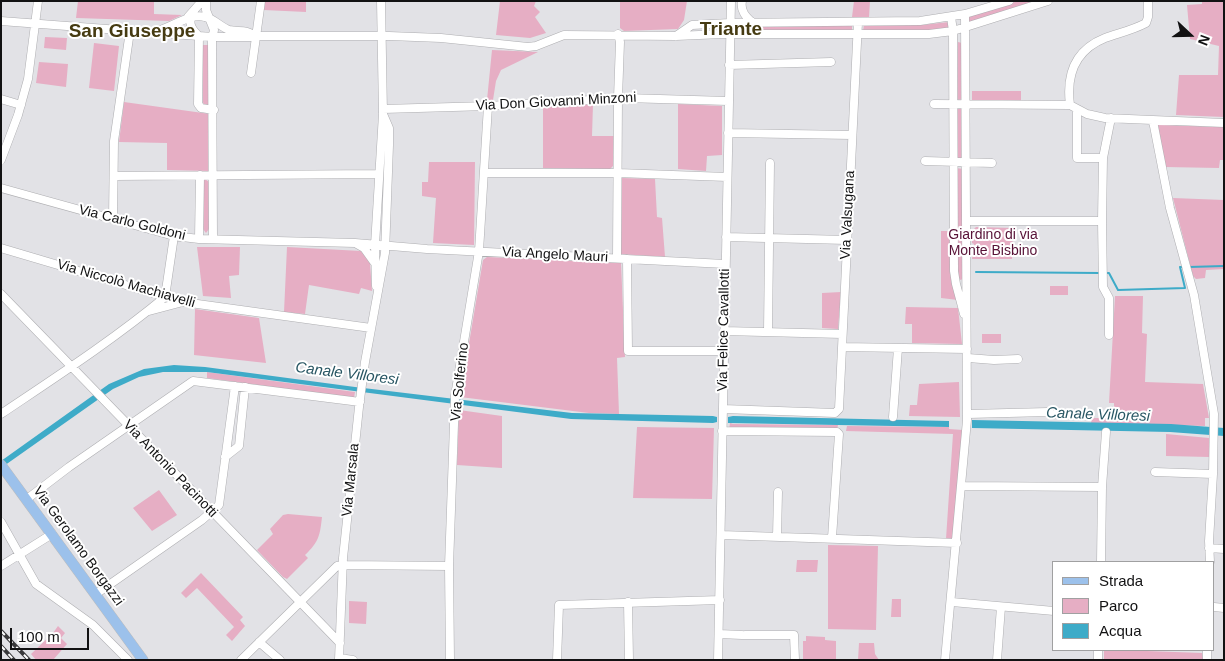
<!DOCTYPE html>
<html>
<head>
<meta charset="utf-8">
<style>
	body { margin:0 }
	#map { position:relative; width:1225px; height:661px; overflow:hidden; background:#e2e2e6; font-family:Arial,sans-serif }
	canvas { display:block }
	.frame { position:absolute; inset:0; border:2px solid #121213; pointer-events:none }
	.legend { position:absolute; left:1052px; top:561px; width:162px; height:90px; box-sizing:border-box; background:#fff; border:1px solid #a0a0a1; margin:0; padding:6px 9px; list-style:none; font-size:15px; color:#121213 }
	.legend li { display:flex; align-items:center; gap:10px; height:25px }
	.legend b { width:25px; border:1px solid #a0a0a1 }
	.north { position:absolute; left:1165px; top:10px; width:50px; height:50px; -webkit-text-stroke:4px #fff; paint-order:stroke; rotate:111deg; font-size:14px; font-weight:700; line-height:20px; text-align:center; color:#121213 }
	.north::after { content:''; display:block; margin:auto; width:18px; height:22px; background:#121213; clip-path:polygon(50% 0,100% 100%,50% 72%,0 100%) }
	.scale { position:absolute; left:10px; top:628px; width:79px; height:22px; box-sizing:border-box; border:2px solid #121213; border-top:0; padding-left:6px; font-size:15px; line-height:18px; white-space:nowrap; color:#121213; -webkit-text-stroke:4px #fff; paint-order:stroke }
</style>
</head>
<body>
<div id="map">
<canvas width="1225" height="661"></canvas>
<div class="frame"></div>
<ul class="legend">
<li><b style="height:6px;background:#9cc1eb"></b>Strada</li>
<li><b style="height:14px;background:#e6aec4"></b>Parco</li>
<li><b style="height:14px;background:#3eabc8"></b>Acqua</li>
</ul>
<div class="north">N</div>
<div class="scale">100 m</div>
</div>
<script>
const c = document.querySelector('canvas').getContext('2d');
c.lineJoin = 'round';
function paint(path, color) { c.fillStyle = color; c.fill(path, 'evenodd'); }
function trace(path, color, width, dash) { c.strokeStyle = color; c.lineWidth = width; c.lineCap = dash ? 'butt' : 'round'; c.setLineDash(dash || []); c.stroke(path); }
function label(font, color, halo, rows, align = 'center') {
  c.font = font + ' Arial,sans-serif'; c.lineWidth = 4; c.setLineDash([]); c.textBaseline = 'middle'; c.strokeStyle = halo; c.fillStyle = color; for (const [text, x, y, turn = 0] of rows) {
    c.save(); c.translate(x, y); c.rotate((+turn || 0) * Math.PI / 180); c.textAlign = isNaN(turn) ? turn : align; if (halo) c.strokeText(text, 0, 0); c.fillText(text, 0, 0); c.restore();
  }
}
const green = new Path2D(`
	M 78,1 L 154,1 L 154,14 L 182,15 L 169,21 L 76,18 Z
	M 265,1 L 306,1 L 306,12 L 264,10 Z
	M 500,1 L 536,1 L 534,6 L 540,12 L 535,17 L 546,33 L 530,38 L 496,35 Z
	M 620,1 L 687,1 L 684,20 L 678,29 L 624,31 L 620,28 Z
	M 854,1 L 870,1 L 869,17 L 852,17 Z
	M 1018,1 L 1044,1 L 968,22 L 968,17 Z
	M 1202,1 L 1224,1 L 1224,117 L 1176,115 L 1179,75 L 1218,75 L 1219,46 L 1190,39 L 1187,5 L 1202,4 Z
	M 949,22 L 949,28 L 924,32 L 863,31 L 864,25 L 922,25 Z
	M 850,24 L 852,26 L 852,30 L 738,31 L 738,26 Z
	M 45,37 L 67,38 L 66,50 L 44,48 Z
	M 958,42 L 962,43 L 964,99 L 957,100 Z
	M 94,43 L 119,46 L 114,91 L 89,88 Z
	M 202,45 L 209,45 L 210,106 L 204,105 L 203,102 Z
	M 492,50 L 538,52 L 501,70 L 496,81 L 493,100 L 487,100 Z
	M 39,62 L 68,64 L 66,87 L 36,83 Z
	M 972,91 L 1021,91 L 1021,101 L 972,100 Z
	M 124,102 L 210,114 L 209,171 L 167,170 L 167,143 L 119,142 Z
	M 593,104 L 592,136 L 614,136 L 613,166 L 610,169 L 543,168 L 543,105 Z
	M 678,104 L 722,106 L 722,155 L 707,156 L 706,171 L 678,169 Z
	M 957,109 L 963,109 L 963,158 L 957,158 Z
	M 1156,125 L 1224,127 L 1224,160 L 1220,160 L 1219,168 L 1165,167 Z
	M 429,162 L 475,162 L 474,245 L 433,243 L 436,198 L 422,196 L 422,182 L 428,182 Z
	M 956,168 L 963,169 L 963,279 L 960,280 L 956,273 Z
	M 621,178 L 655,179 L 657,217 L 662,218 L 665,257 L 620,254 Z
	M 205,179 L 209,182 L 209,229 L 206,233 L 203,229 L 203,182 Z
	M 1173,198 L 1224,200 L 1224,269 L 1206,270 L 1205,278 L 1196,279 L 1193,276 Z
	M 976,227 L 1013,228 L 1012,259 L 972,259 L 974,244 L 972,243 L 972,231 Z
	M 941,231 L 950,231 L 951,281 L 958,300 L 941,298 Z
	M 197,247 L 240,247 L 239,275 L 229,276 L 231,298 L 203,296 Z
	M 287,247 L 361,251 L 370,263 L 372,291 L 361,288 L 359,294 L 309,285 L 305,314 L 284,312 Z
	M 487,257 L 621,263 L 625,357 L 617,358 L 619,414 L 589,413 L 460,397 L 483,260 Z
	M 1050,286 L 1068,286 L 1068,295 L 1050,295 Z
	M 841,292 L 838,329 L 822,328 L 822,293 Z
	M 1115,296 L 1143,296 L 1142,333 L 1147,334 L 1145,382 L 1203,384 L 1209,418 L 1205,418 L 1205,426 L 1091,423 L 1092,418 L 1108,418 L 1109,411 L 1114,411 L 1114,403 L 1109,403 Z
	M 906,307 L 958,308 L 962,344 L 912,343 L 912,324 L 905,324 Z
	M 195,309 L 259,318 L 266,363 L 194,355 Z
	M 982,334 L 1001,334 L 1001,343 L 982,343 Z
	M 207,372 L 355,392 L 354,398 L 207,378 Z
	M 959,382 L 960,417 L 909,416 L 910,405 L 917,405 L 919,384 Z
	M 459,410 L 502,416 L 502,468 L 457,465 Z
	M 730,423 L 733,424 L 838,425 L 837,430 L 729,430 Z
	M 847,426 L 949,427 L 949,429 L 963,430 L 953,539 L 946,539 L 953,434 L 846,431 Z
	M 637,427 L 714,428 L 712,499 L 633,498 Z
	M 1166,434 L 1209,438 L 1209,457 L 1166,456 Z
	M 159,490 L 177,515 L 152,531 L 133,508 Z
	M 288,514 L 322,517 C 320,535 319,542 305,555 L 308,558 L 287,579 L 283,577 L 257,550 L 273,534 L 270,529 L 283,515 Z
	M 828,545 L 878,546 L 876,630 L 828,629 Z
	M 797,560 L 818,560 L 817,572 L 796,572 Z
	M 201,573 L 243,617 L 240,620 L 245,626 L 232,641 L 226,635 L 234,627 L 197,588 L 186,598 L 181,593 Z
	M 892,599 L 901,599 L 901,617 L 891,617 Z
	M 349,601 L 367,602 L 366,624 L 349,623 Z
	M 58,626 L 65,633 L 61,638 L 67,644 L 53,660 L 36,660 L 31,654 L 53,633 Z
	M 806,636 L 825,637 L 825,640 L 836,641 L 836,660 L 803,660 L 803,641 L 806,641 Z
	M 859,643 L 874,643 L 875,654 L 879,660 L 858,660 Z
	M 1147,650 L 1147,651 L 1202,653 L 1203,660 L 1104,660 L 1104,651 Z`);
const water = new Path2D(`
	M 174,365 L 205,367 L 355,387 L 572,413 L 713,416 L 717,417 L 717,422 L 713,423 L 571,419 L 207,372 L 163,372 L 139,377 L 113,389 L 1,468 L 1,461 L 109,384 L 144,369 Z
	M 733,416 L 949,421 L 949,427 L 728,423 L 728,417 Z
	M 972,420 L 1171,424 L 1224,428 L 1224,436 L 1170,432 L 972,428 Z`);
const stream = new Path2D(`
	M 1189,267 L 1224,266
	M 976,272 L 1100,273
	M 1105,273 L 1109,273 L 1118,290 L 1185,288 L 1180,267 L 1184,267`);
const minor = new Path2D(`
	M 206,1 L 206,10 L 214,30 L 212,40 L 213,239
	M 742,1 C 740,11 746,17 753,23
	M 192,14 C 188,24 192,30 199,36
	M 188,17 L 202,1
	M 951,17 L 953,31 L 954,271 L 956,284 L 964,314
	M 1,21 L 212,37 L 250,37 L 255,36 L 389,36 L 441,38 L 528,47 L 536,46 L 564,35 L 676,36 L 722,34 L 929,34 L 953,31 L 1048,1
	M 157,31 C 173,27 189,13 205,17 C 214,19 221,27 229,30 C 239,32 247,29 255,36
	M 199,36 L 198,104 L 201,108 L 214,110
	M 676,36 L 692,25 L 730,23 L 920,21 L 965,14 L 1009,1
	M 729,65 L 831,62
	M 251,73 L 261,1
	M 1,99 L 21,105
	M 934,104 L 1070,105 L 1087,114 L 1105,118 L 1224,123
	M 1070,105 C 1066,74 1075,50 1105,38 C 1119,33 1133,30 1146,23 L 1148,17 L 1148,1
	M 383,109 L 488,106 L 625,98 L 728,101
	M 1077,110 L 1077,158 L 1103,158
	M 1153,121 L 1170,208 L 1194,295 L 1214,414 L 1213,474 L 1209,541 L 1210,562
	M 728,133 L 852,135
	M 1,160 L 18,115 L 28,79 L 38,1
	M 925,161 L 992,163
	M 485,173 L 618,173 L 727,177
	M 114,176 L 379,174
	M 1,188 L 174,236 L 199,239 L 355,243 L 427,249 L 725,264
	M 113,219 L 114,141 L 130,31
	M 966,221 L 1102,221
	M 726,237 L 847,240
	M 199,239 L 200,175
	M 357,244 L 364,248 L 374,262
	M 1,248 L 183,302 L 371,328
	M 617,258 L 618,98 L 620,42 L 618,34
	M 627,259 L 628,351 L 724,351
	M 376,286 L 375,245 L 383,114 L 381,1
	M 1,294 L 340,643
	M 149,311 L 183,302
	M 724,331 L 842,334
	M 768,331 L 770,163
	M 1109,335 L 1109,298 L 1103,287 L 1102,221 L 1103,158 L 1111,118
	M 842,347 L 967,349
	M 968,358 L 994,360 L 1018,359
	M 723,409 L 835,413 L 839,409 L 858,22
	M 1,414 C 56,377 113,340 165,297 L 174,236
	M 968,414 L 1048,412 L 1052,414 L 1080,415
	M 893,417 L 898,348
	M 722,431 L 837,432 L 839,434 L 832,538
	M 225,457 L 239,446 L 245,387
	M 1155,472 L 1213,474
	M 963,486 L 1102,487
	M 27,499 L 69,467 L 193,381 L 360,402
	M 1,522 L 36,584 L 93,625 L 128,660
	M 721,535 L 957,543
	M 777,537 L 778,492
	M 1209,548 L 1224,549
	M 1101,562 L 1102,487 L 1106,432
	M 1,566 L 52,534
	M 96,594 L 202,520 L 219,505 L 235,386
	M 628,602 L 629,660
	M 952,602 L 1054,611
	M 1214,607 L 1224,608
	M 719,634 L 742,635
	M 745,635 L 794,635 L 795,660
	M 259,642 L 280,660
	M 339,658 L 353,660
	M 241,660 L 337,566 L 343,565 L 449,566
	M 339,660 L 343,558 L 359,407 L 365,362 L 385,253 L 389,145 L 389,128 L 383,114
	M 450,660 L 449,566 L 455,396 L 479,251 L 488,106
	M 557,660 L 559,605 L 720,600
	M 718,660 L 731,1
	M 945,660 L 967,420 L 965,14
	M 997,660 L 1001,607
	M 1098,660 L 1098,650
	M 1207,660 L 1207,650`);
const major = new Path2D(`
	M 1,465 L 143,660`);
const rail = new Path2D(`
	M 1,631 L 29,660
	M 1,646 L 14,660`);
const streetNames = [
	["Via Don Giovanni Minzoni",556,102,-3],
	["Via Valsugana",848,215,-87],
	["Via Carlo Goldoni",132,223,14],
	["Via Angelo Mauri",555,255,3],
	["Via Niccolò Machiavelli",126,284,16],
	["Via Felice Cavallotti",724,330,-89],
	["Via Solferino",460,382,-84],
	["Via Antonio Pacinotti",170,469,46],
	["Via Marsala",351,480,-84],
	["Via Gerolamo Borgazzi",78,546,54]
];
const parkNames = [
	["Giardino di via",993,235],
	["Monte Bisbino",993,251]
];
const waterNames = [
	["Canale Villoresi",347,374,7],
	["Canale Villoresi",1098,415,2]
];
const districtNames = [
	["Triante",731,30],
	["San Giuseppe",132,32]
];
paint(green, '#e6aec4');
paint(water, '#3eabc8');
trace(stream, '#3eabc8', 2);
trace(minor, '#aeaeb1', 9);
trace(major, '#bdbdbd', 11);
trace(minor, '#fff', 8);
trace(major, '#9cc1eb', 10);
trace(rail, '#39393b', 4);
trace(rail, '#fff', 2, [5.5]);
label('14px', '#121213', '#fff', streetNames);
label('14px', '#571136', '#fff', parkNames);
label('italic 15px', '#285663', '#fff', waterNames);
label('bold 19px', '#463b12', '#fff', districtNames);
</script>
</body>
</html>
